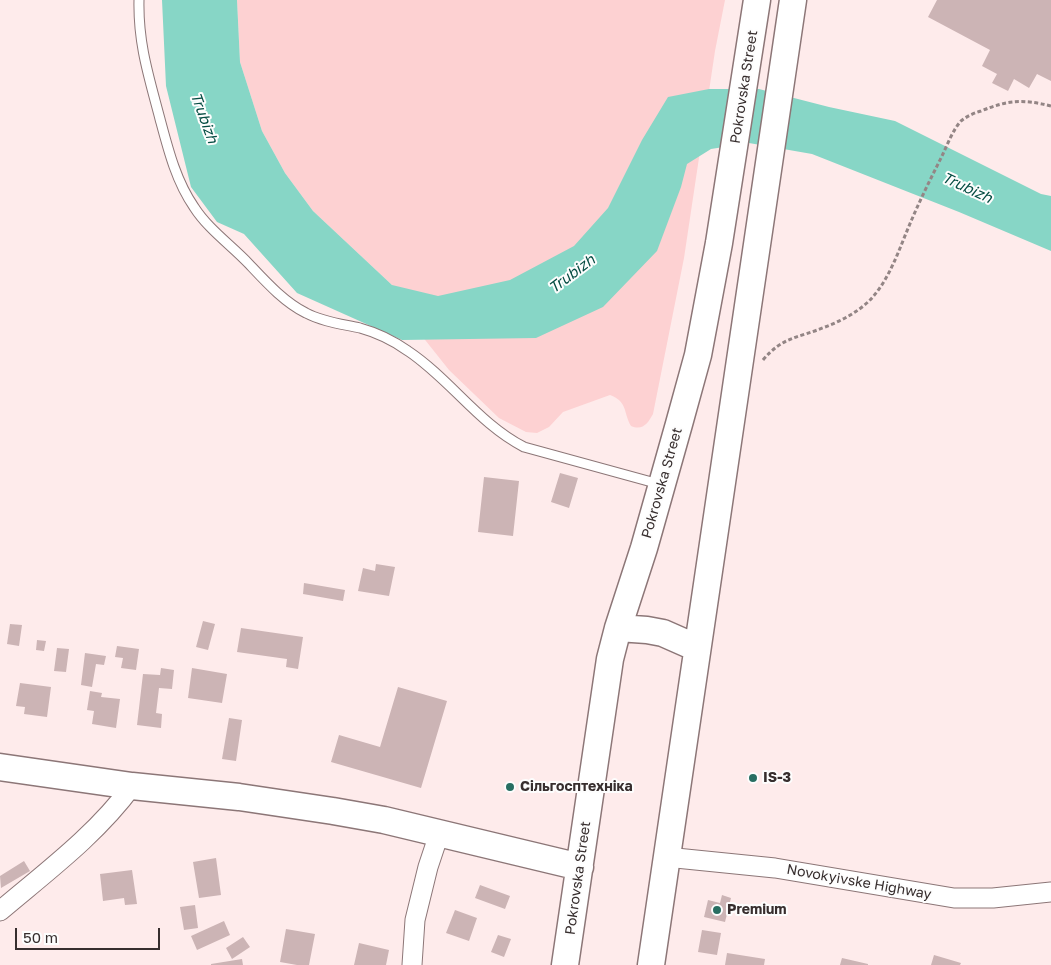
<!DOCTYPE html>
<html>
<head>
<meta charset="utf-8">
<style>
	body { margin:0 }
	#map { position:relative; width:1051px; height:965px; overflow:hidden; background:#feebeb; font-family:"Golos Text",sans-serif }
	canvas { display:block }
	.scale { position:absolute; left:15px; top:928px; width:145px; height:22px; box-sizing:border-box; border:2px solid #372e2e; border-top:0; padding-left:6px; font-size:15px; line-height:18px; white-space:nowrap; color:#372e2e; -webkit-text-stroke:4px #fdfdfd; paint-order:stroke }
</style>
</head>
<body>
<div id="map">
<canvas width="1051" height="965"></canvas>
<div class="scale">50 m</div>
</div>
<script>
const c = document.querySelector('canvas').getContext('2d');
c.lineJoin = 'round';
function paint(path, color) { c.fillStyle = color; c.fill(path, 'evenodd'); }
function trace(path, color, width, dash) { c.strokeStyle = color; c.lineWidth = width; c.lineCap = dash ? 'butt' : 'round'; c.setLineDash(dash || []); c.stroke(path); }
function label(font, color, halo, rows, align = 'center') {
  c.font = font + ' "Golos Text",sans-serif'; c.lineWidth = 4; c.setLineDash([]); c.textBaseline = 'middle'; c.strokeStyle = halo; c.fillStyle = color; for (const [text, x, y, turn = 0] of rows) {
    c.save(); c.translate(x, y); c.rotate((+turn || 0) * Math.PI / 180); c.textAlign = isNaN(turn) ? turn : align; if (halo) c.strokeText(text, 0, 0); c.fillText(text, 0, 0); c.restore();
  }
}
const green = new Path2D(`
	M 237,0 L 725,0 L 715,51 L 684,258 L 653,414 C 648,423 643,431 631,426 C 623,412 628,402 610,395 L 563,412 L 549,427 L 537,433 L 526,432 L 499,418 L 449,370 L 418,331 L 392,285 L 313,211 L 285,173 L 262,131 L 240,62 Z`);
const water = new Path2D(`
	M 162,0 L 237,0 L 240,62 L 262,131 L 285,173 L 313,211 L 392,285 L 438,296 L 510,280 L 574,246 L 608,208 L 642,140 L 668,97 L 709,89 L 759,89 L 829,107 L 895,121 L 1041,194 L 1051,196 L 1051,251 L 959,212 L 812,154 L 749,143 L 711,149 L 687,164 L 681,187 L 657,251 L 603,307 L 536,338 L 402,340 L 297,293 L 244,234 L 217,222 L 191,187 L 166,86 Z`);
const building = new Path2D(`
	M 937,0 L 1051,0 L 1051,81 L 1037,74 L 1029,88 L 1014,79 L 1008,91 L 992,83 L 997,74 L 982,66 L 990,50 L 928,17 Z
	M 560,473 L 578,478 L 569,508 L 551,502 Z
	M 484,477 L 519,481 L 513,536 L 478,532 Z
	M 376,564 L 395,567 L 389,596 L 358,591 L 363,568 L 375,571 Z
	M 304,583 L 345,590 L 343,601 L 303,594 Z
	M 203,621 L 215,624 L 208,650 L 196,647 Z
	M 10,624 L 22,625 L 19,646 L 7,644 Z
	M 241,628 L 303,637 L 298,669 L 286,667 L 287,659 L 237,652 Z
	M 37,640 L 46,641 L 44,651 L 36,650 Z
	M 117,646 L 139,649 L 136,670 L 121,668 L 123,658 L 115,657 Z
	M 57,648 L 69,649 L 66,672 L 54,671 Z
	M 85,653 L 106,656 L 104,665 L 96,664 L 92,687 L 81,685 Z
	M 161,668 L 174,670 L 172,689 L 159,688 L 156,713 L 162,714 L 161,728 L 137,725 L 143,674 L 160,675 Z
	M 192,668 L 227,674 L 222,703 L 188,698 Z
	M 20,683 L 51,687 L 47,717 L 24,714 L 25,707 L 16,706 Z
	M 398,687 L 447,701 L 421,788 L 331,762 L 339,735 L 380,747 Z
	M 90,691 L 102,693 L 101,697 L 120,699 L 116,728 L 92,724 L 94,711 L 87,710 Z
	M 229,718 L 242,720 L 236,761 L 222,759 Z
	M 216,858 L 221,895 L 199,898 L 193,862 Z
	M 24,861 L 30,871 L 1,888 L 0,876 Z
	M 132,870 L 137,904 L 125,905 L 124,898 L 103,901 L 100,874 Z
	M 480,885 L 510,896 L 505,909 L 475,898 Z
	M 722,895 L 731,898 L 725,922 L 704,917 L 708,900 L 720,903 Z
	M 195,905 L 198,928 L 184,930 L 180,907 Z
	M 455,910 L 477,918 L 469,941 L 446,933 Z
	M 224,921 L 230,935 L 197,950 L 191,936 Z
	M 286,929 L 315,934 L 309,965 L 297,965 L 280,962 Z
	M 702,930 L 721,933 L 717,955 L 698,952 Z
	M 498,935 L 511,939 L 504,957 L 491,952 Z
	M 243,937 L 250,947 L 232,959 L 226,948 Z
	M 359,943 L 389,950 L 386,965 L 354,965 Z
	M 727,953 L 765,959 L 764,965 L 725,965 Z
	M 934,955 L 961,963 L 960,965 L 931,965 Z
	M 842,958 L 868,964 L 868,965 L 840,965 Z
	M 242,959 L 243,965 L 211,965 L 211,964 Z`);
const path = new Path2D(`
	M 763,360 C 783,336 799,338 825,327 C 841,321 858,312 870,300 C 891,278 900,246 912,219 C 921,198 931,178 941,158 C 947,146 952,131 961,121 C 967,116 974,113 981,111 C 1008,100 1023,99 1051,106`);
const service = new Path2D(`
	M 139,0 C 138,44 149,77 160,119 C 168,149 176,181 194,207 C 208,229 231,245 249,264 C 266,282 284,302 306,313 C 323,322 342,324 360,328 C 378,333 394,341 408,351 C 450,379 479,424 524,447 L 659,484`);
const minor = new Path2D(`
	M 666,857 L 775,868 L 954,898 L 993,898 L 1051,892
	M 0,911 C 46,872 96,835 132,786
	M 412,965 L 415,920 L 428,867 L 439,834`);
const secondary = new Path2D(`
	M 618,628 L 647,630 L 663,633 L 697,648
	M 0,767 L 132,786 L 239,797 L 333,811 L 384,820 L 580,867
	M 565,965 L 610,659 L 618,628 L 644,548 L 679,424 L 698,355 L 719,243 L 757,0
	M 651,965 L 793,0`);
const markers = [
	[753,778,5,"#286e62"],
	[510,787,5,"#286e62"],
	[717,910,5,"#286e62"]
];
const streetNames = [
	["Pokrovska Street",744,87,-81],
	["Pokrovska Street",662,483,-74],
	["Pokrovska Street",578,878,-82],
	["Novokyivske Highway",859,882,10]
];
const poiNames = [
	["IS-3",763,778],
	["Сільгосптехніка",520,787],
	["Premium",727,910]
];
const waterNames = [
	["Trubizh",204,118,70],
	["Trubizh",967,188,25],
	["Trubizh",572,274,-37]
];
paint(green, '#fdd1d2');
paint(water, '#87d6c6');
paint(building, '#ccb4b5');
trace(service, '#8c7677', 11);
trace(minor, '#8c7677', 21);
trace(secondary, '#8c7677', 29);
trace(path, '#938585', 3, [4, 2.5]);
trace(service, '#fff', 9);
trace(minor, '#fff', 19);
trace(secondary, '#fff', 26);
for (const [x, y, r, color] of markers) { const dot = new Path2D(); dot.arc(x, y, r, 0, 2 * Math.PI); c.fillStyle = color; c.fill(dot); trace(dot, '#fdfdfd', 2); }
label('14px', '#372e2e', '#fdfdfd', streetNames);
label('bold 14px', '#372e2e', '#fdfdfd', poiNames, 'left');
label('italic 15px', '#044c42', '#fdfdfd', waterNames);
</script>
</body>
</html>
